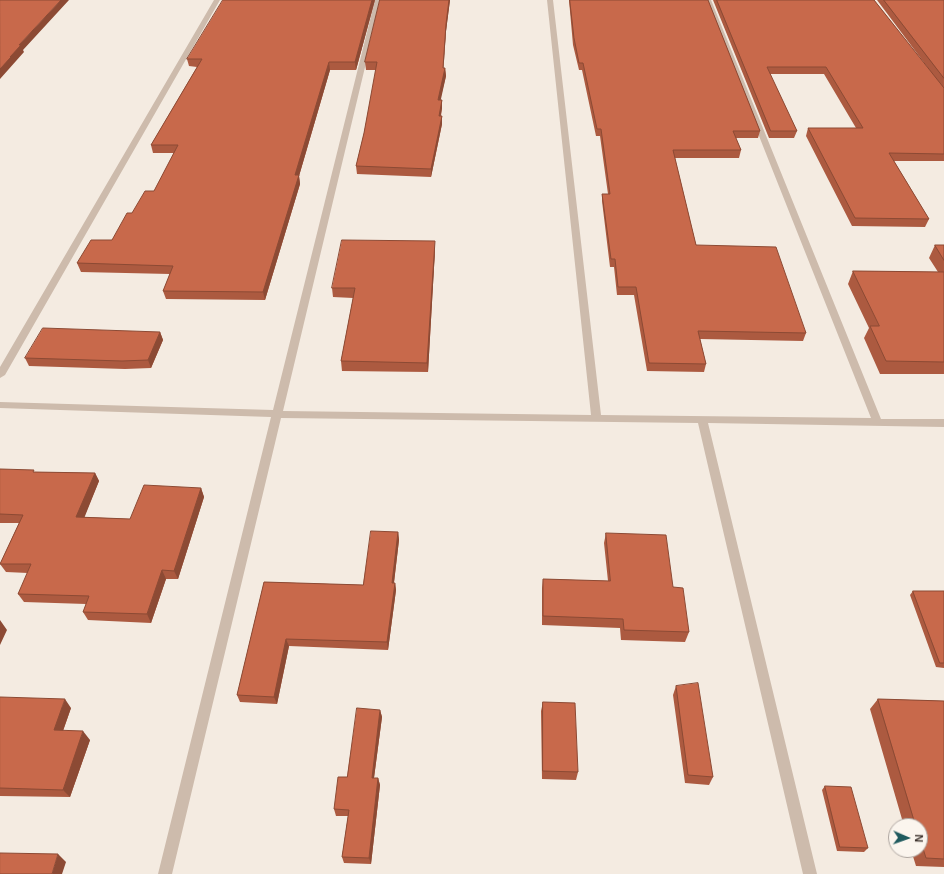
<!DOCTYPE html>
<html>
<head>
<meta charset="utf-8">
<style>
	body { margin:0 }
	#map { position:relative; width:944px; height:874px; overflow:hidden; background:#f4ebe1; font-family:Arial,sans-serif }
	canvas { display:block }
	.north { position:absolute; left:888px; top:818px; width:40px; height:40px; box-sizing:border-box; background:#fbf5ee; border:1px solid #aea6a0; border-radius:50%; rotate:92deg; font-size:11px; font-weight:700; line-height:16px; text-align:center; color:#3b302b }
	.north::after { content:''; display:block; margin:auto; width:14px; height:18px; background:#1f5a5e; clip-path:polygon(50% 0,100% 100%,50% 72%,0 100%) }
</style>
</head>
<body>
<div id="map">
<canvas width="944" height="874"></canvas>
<div class="north">N</div>
</div>
<script>
const c = document.querySelector('canvas').getContext('2d');
c.lineJoin = 'round';
function paint(path, color) { c.fillStyle = color; c.fill(path, 'evenodd'); }
function trace(path, color, width, dash) { c.strokeStyle = color; c.lineWidth = width; c.lineCap = dash ? 'butt' : 'round'; c.setLineDash(dash || []); c.stroke(path); }
const minor = new Path2D(`
	M 214,0 L 220,0 L 5,375 L 0,378 L 0,367 Z
	M 375,0 L 381,0 L 283,411 L 591,415 L 547,0 L 553,0 L 601,415 L 871,418 L 705,0 L 711,0 L 881,419 L 944,419 L 944,427 L 708,423 L 817,874 L 803,874 L 698,423 L 281,418 L 172,874 L 158,874 L 271,417 L 0,408 L 0,402 L 273,410 Z`);
const wall = new Path2D(`
	M 375,0 L 356,70 L 330,70 L 299,176 L 300,184 L 265,300 L 166,299 L 163,291 L 170,274 L 81,272 L 77,263 L 112,240 L 132,213 L 154,191 L 174,153 L 153,153 L 151,145 L 197,67 L 189,66 L 187,59 Z
	M 380,0 L 450,0 L 446,31 L 443,68 L 445,68 L 446,76 L 440,100 L 442,100 L 442,108 L 441,116 L 442,116 L 442,124 L 431,177 L 357,174 L 356,166 L 364,133 L 376,70 L 366,70 L 365,62 Z
	M 569,0 L 708,0 L 760,131 L 758,138 L 736,138 L 741,150 L 739,158 L 675,158 L 696,245 L 806,333 L 803,341 L 700,339 L 706,364 L 704,372 L 647,371 L 634,295 L 617,295 L 614,267 L 610,267 L 602,201 L 602,194 L 608,194 L 600,136 L 596,136 L 582,70 L 579,70 L 573,45 Z
	M 713,0 L 874,0 L 931,72 L 877,0 L 944,0 L 944,161 L 894,161 L 929,219 L 925,227 L 852,226 L 806,136 L 808,128 L 856,128 L 824,74 L 770,74 L 797,131 L 794,138 L 769,138 Z
	M 935,245 L 944,245 L 944,374 L 880,374 L 864,338 L 869,328 L 848,284 L 853,271 L 938,272 L 929,258 Z
	M 435,250 L 428,372 L 342,371 L 341,361 L 353,298 L 333,297 L 332,288 Z
	M 160,332 L 163,340 L 151,368 L 125,369 L 29,366 L 25,358 Z
	M 0,469 L 35,472 L 95,473 L 99,481 L 84,517 L 130,519 L 201,488 L 204,497 L 178,579 L 166,579 L 151,623 L 88,620 L 83,612 L 86,604 L 24,602 L 18,594 L 28,573 L 6,572 L 0,564 L 19,523 L 0,523 Z
	M 398,532 L 399,540 L 394,583 L 395,583 L 396,590 L 388,650 L 289,646 L 277,704 L 240,702 L 237,695 L 264,582 L 363,585 Z
	M 606,533 L 673,587 L 689,632 L 685,642 L 621,640 L 620,628 L 542,625 L 542,588 L 543,579 L 608,581 L 604,543 Z
	M 913,591 L 944,591 L 944,668 L 936,667 L 910,595 Z
	M 676,686 L 713,777 L 709,785 L 685,783 L 673,695 Z
	M 0,697 L 71,708 L 63,731 L 90,740 L 70,797 L 0,796 Z
	M 878,699 L 944,701 L 944,867 L 916,866 L 911,850 L 920,850 L 920,826 L 904,826 L 870,709 Z
	M 543,702 L 578,772 L 576,780 L 542,779 L 541,711 Z
	M 380,710 L 382,717 L 374,778 L 378,778 L 380,785 L 371,864 L 344,863 L 342,857 L 348,816 L 336,816 L 334,809 L 347,777 Z
	M 825,786 L 868,848 L 864,852 L 837,851 L 822,790 Z`);
const shadedWall = new Path2D(`
	M 61,0 L 69,0 L 23,50 L 24,52 L 0,79 L 0,69 L 19,45 Z
	M 372,0 L 375,0 L 356,70 L 355,62 Z
	M 449,0 L 450,0 L 446,31 L 443,76 L 443,68 L 446,24 Z
	M 329,62 L 330,70 L 299,176 L 300,184 L 265,300 L 263,292 L 295,175 Z
	M 445,68 L 446,76 L 439,108 L 438,100 Z
	M 442,100 L 442,108 L 439,124 L 439,116 Z
	M 442,116 L 442,124 L 431,177 L 431,169 Z
	M 435,241 L 435,250 L 428,372 L 427,363 Z
	M 160,332 L 163,340 L 151,368 L 148,360 Z
	M 95,473 L 99,481 L 81,526 L 76,517 Z
	M 201,488 L 204,497 L 178,579 L 174,571 Z
	M 398,532 L 399,540 L 393,590 L 392,583 Z
	M 162,570 L 166,579 L 151,623 L 147,614 Z
	M 395,583 L 396,590 L 388,650 L 387,642 Z
	M 0,620 L 7,630 L 0,645 Z
	M 286,639 L 289,646 L 277,704 L 274,697 Z
	M 65,699 L 71,708 L 60,739 L 54,730 Z
	M 380,710 L 382,717 L 373,785 L 372,778 Z
	M 83,731 L 90,740 L 70,797 L 63,790 Z
	M 378,778 L 380,785 L 371,864 L 369,858 Z
	M 58,854 L 66,862 L 62,874 L 52,874 Z`);
const building = new Path2D(`
	M 0,0 L 61,0 L 19,45 L 21,45 L 10,57 L 11,57 L 0,69 Z
	M 223,0 L 372,0 L 355,62 L 329,62 L 295,175 L 299,175 L 263,292 L 163,291 L 173,266 L 77,263 L 91,240 L 112,240 L 127,213 L 132,213 L 145,191 L 154,191 L 178,145 L 151,145 L 202,59 L 187,59 Z
	M 380,0 L 449,0 L 446,24 L 443,68 L 445,68 L 438,100 L 442,100 L 439,116 L 442,116 L 431,169 L 356,166 L 364,133 L 377,62 L 365,62 Z
	M 570,0 L 708,0 L 760,131 L 733,131 L 741,150 L 673,150 L 696,245 L 776,247 L 806,333 L 698,331 L 706,364 L 649,363 L 636,287 L 618,287 L 615,259 L 611,259 L 602,194 L 610,194 L 601,129 L 597,129 L 583,63 L 579,63 L 574,38 Z
	M 717,0 L 874,0 L 944,88 L 944,154 L 889,153 L 929,219 L 855,218 L 808,128 L 863,128 L 826,67 L 767,67 L 797,131 L 771,131 Z
	M 884,0 L 944,0 L 944,78 Z
	M 342,240 L 435,241 L 427,363 L 341,361 L 355,288 L 332,288 Z
	M 935,245 L 944,245 L 944,260 Z
	M 853,271 L 944,272 L 944,362 L 886,361 L 870,326 L 879,326 Z
	M 43,328 L 160,332 L 148,360 L 122,361 L 25,358 Z
	M 0,469 L 34,470 L 33,472 L 95,473 L 76,517 L 130,519 L 144,485 L 201,488 L 174,571 L 162,570 L 147,614 L 83,612 L 89,596 L 18,594 L 31,564 L 0,564 L 23,515 L 0,514 Z
	M 371,531 L 398,532 L 392,583 L 395,583 L 387,642 L 286,639 L 274,697 L 237,695 L 264,582 L 363,585 Z
	M 606,533 L 666,535 L 673,587 L 683,588 L 689,632 L 624,630 L 623,619 L 543,616 L 543,579 L 610,581 Z
	M 913,591 L 944,591 L 944,663 L 940,663 Z
	M 698,683 L 713,777 L 688,775 L 676,686 Z
	M 0,697 L 65,699 L 54,730 L 83,731 L 63,790 L 0,788 Z
	M 878,699 L 944,701 L 944,859 L 926,858 L 920,839 L 920,826 L 916,826 Z
	M 543,702 L 575,703 L 578,772 L 543,771 Z
	M 357,708 L 380,710 L 372,778 L 378,778 L 369,858 L 342,857 L 349,810 L 334,809 L 338,777 L 347,777 Z
	M 825,786 L 851,787 L 868,848 L 840,847 Z
	M 0,853 L 58,854 L 52,874 L 0,874 Z`);
paint(minor, '#cdbbac');
paint(wall, '#ac5a40');
paint(shadedWall, '#8c4a34');
paint(building, '#c8694b');
trace(building, '#8c4a34', 1);
</script>
</body>
</html>
